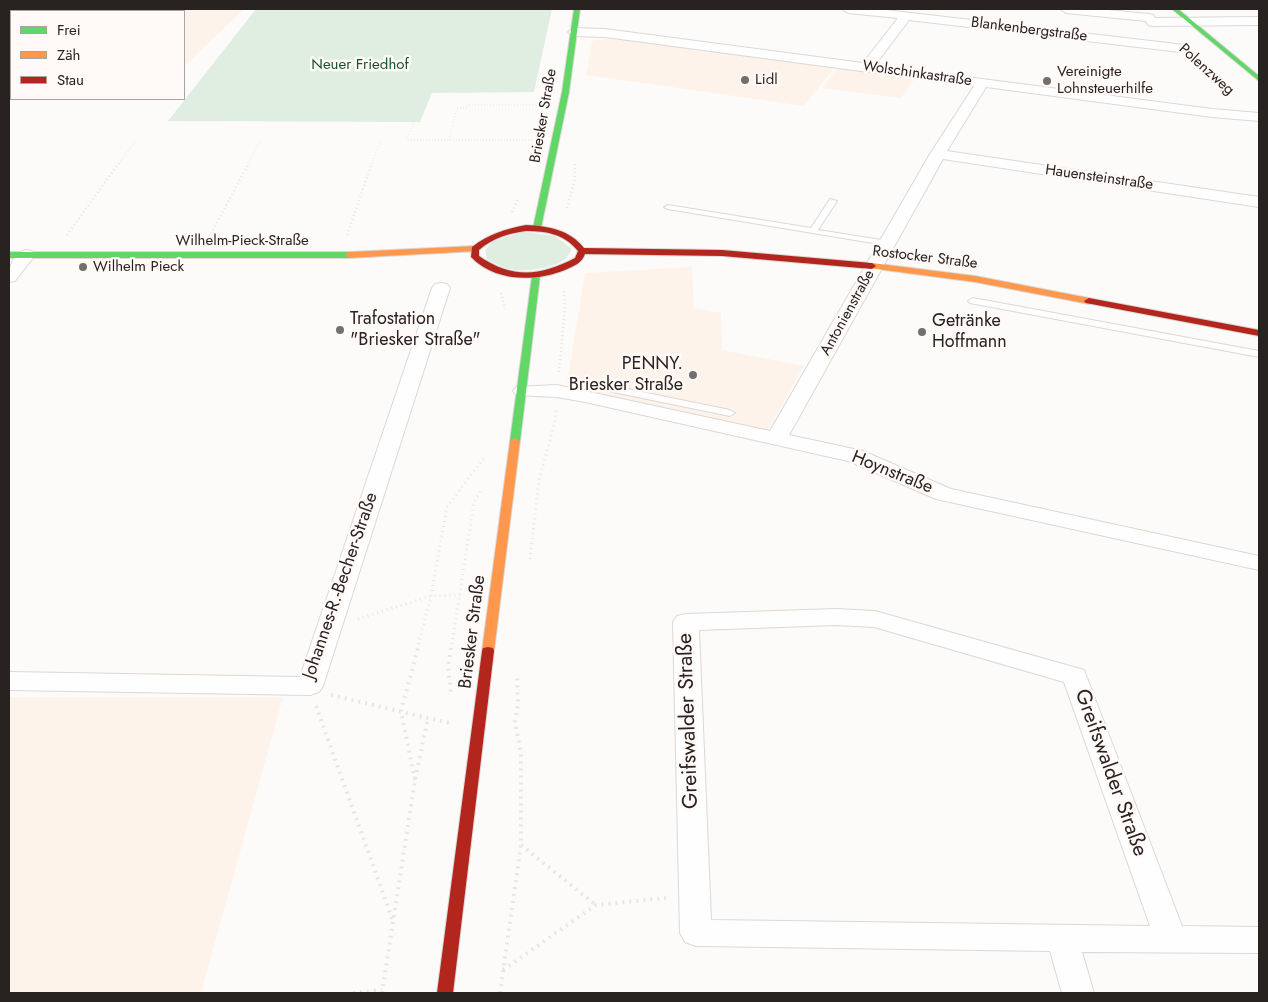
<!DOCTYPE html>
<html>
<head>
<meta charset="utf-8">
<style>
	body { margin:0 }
	#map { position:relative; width:1268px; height:1002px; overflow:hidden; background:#fdfbf9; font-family:Jost,sans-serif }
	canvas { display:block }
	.frame { position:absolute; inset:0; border:10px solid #282320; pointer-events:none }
	.legend { position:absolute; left:10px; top:10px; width:175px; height:90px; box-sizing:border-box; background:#fffaf7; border:1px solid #a9a4a1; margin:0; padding:6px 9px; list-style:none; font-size:15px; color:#282320 }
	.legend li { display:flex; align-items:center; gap:10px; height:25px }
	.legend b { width:25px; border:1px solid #a9a4a1 }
</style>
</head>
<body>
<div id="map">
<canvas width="1268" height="1002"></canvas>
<div class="frame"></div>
<ul class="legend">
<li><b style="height:6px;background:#63d668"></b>Frei</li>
<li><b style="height:6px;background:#ff974d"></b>Zäh</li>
<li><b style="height:6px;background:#b3261e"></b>Stau</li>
</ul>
</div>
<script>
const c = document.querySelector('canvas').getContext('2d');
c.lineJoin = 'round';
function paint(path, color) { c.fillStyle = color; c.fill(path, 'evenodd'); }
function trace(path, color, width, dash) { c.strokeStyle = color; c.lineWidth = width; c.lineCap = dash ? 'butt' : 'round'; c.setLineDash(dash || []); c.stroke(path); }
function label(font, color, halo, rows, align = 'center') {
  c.font = font + ' Jost,sans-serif'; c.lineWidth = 5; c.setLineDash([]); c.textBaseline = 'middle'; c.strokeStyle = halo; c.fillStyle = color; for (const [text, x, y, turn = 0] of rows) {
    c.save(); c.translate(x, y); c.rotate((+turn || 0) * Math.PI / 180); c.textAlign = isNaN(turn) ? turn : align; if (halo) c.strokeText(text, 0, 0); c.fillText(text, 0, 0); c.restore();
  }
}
const built = new Path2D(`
	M 9,9 L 244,9 L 184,67 L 184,11 L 11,11 L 11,48 L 9,48 Z
	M 609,39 L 628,40 L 835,67 L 804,106 L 586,75 L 592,42 L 594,40 Z
	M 837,68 L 915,78 L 901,98 L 822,88 Z
	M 692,267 L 694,308 L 721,313 L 722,350 L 804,366 L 767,432 L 566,387 L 585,273 Z
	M 9,697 L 283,697 L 201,993 L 9,993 Z`);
const green = new Path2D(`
	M 256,9 L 552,9 L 534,92 L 432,93 L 420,122 L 168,121 Z
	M 523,232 L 555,236 L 571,248 C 570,268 525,273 509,269 C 502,267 495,263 487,260 L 485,250 L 493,241 Z`);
const pathFar3 = new Path2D(`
	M 404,9 L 385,51 L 404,79 L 421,88 L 414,122 L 406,140 L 532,140
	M 9,10 L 11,9
	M 1192,58 L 1235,97
	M 449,140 L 457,108 L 467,108 L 467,105 L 541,105
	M 119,164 L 136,140
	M 248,164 L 261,140
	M 372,164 L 380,140`);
const pathFar2 = new Path2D(`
	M 567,208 L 575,179 L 575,163
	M 512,212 L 518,199
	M 67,235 L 119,163
	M 347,235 L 372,163
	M 209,237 L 249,163
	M 501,293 L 505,309
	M 559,372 L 565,309 L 564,288`);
const pathFar1 = new Path2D(`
	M 530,559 L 539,480 L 555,421 L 556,410
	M 358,619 L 431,596 L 460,595
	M 417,649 L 431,596 L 447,507 L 486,455
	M 451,649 L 474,502 L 481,491`);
const path = new Path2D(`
	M 451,648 L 448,666 L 451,695
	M 331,695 L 449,723
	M 316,706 L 393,921
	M 415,780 L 401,711 L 418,648
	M 521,845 L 596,905
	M 503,970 L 596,905 L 666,898
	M 353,993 L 382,990
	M 382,993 L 415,780 L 428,718
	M 500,993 L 521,845 L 521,753 L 515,722 L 518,704 L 517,674`);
const lane = new Path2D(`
	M 830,199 L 837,201 L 818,230 L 888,241 L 891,242 L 891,246 L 668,209 L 664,207 L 668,205 L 811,228 Z
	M 973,298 L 1259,351 L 1259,357 L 970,303 L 968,301 Z
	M 588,381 L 730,410 L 735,413 L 730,416 L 584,386 L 583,384 Z`);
const street = new Path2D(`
	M 842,9 L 877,9 L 1185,45 L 1186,48 L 1180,52 L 909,20 L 875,65 L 1212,109 L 1259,113 L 1259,121 L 1212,117 L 986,87 L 947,151 L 1259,197 L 1259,207 L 943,159 L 789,435 L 863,451 L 951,489 L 1259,556 L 1259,570 L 936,499 L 848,461 L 585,402 L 557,397 L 516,395 L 513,391 L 516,387 L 557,385 L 770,431 L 930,154 L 974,86 L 605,37 L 574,36 L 568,32 L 574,28 L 605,29 L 863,63 L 898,18 L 848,13 Z
	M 1060,9 L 1097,9 L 1149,14 L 1153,15 L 1155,18 L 1259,17 L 1259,25 L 1152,26 L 1148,25 L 1146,21 L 1066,13 Z
	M 26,250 L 32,251 L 35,255 L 15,281 L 9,282 C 9,269 11,254 26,250 Z
	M 441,283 L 447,284 L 450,288 L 323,686 L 319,692 L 310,695 L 9,690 L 9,672 L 300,677 L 432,288 L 435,284 Z
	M 836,609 L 875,611 L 1084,670 L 1182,926 L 1259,927 L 1259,953 L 1082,952 L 1094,993 L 1062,993 L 1050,951 L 696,946 L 685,942 L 680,933 L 673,622 L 677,616 L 686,614 ZM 836,625 L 874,627 L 1064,682 L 1150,926 L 711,920 L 699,630 Z`);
const fast = new Path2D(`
	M 574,9 L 580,9 L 569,92 L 541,228 L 537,231 L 533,228 L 562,92 Z
	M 1172,9 L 1178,9 L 1259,76 L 1259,81 Z
	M 9,252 L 349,252 L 353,255 L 349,258 L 9,258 Z
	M 536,273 L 540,276 L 520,441 L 515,444 L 510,441 L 532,276 Z`);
const slow = new Path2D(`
	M 475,246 L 478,247 L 478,251 L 349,258 L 345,255 L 349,252 Z
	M 872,263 L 975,276 L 1089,298 L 1094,301 L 1089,304 L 975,282 L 869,268 L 868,266 Z
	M 515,438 L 520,441 L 494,651 L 493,654 L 483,654 L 482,651 L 510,441 Z`);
const jam = new Path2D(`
	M 526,225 C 549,226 570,230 584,248 L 722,250 L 872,263 L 876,266 L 872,269 L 722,256 L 585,254 C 582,263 574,266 565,270 C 535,282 495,282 471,257 L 472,247 C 488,234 506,229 526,225 ZM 526,231 C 547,231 564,234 578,251 L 575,258 C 541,276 512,279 479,256 L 479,250 C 493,238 509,233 526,231 Z
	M 1089,298 L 1259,330 L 1259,336 L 1086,303 L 1084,301 Z
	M 488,647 L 493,648 L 494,651 L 453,993 L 437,993 L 482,651 L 483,648 Z`);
const markers = [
	[745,80,5,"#736f6c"],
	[1047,81,5,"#736f6c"],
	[83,267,5,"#736f6c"],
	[340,330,5,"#736f6c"],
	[922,332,5,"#736f6c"],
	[693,375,5,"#736f6c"]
];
const farStreetnames = [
	["Blankenbergstraße",1029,30,7],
	["Polenzweg",1206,70,42],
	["Wolschinkastraße",917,74,8],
	["Briesker Straße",544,116,-80],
	["Hauensteinstraße",1099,178,8],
	["Wilhelm-Pieck-Straße",242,241],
	["Rostocker Straße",925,258,7],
	["Antonienstraße",848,313,-61]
];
const farParknames = [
	["Neuer Friedhof",360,65]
];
const farPoinames = [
	["Vereinigte",1057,72],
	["Lohnsteuerhilfe",1057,89],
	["Lidl",755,80],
	["Wilhelm Pieck",93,267]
];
const poiNames = [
	["Trafostation",350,320],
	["\"Briesker Straße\"",350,341],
	["Getränke",932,322],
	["Hoffmann",932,343],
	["PENNY.",683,365,"right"],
	["Briesker Straße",683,386,"right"]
];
const streetNames = [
	["Hoynstraße",892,473,22],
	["Johannes-R.-Becher-Straße",341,586,-71],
	["Briesker Straße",473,632,-83]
];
const nearStreetnames = [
	["Greifswalder Straße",689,721,-92],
	["Greifswalder Straße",1110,773,70]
];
paint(built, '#fef3ea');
paint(green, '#e0ede1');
trace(lane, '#dbd8d5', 2);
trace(street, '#dbd8d5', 2);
trace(fast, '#dbd8d5', 2);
trace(slow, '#dbd8d5', 2);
trace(jam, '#dbd8d5', 2);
trace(pathFar3, '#e7e6e5', 2, [0.5, 2.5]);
trace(pathFar2, '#e7e6e5', 2.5, [1, 3]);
trace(pathFar1, '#e7e6e5', 3, [1, 4]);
trace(path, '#e7e6e5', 4, [2, 5]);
paint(lane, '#fffefe');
paint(street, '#fffefe');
paint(fast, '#63d668');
paint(slow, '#ff974d');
paint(jam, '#b3261e');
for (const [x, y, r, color] of markers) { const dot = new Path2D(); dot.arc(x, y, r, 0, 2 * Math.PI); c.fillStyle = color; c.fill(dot); trace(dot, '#fffaf7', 2); }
label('15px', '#282320', '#fffaf7', farStreetnames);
label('15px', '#135329', '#fffaf7', farParknames);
label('15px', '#282320', '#fffaf7', farPoinames, 'left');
label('18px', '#282320', '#fffaf7', poiNames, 'left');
label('18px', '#282320', '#fffaf7', streetNames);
label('21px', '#282320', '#fffaf7', nearStreetnames);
</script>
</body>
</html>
